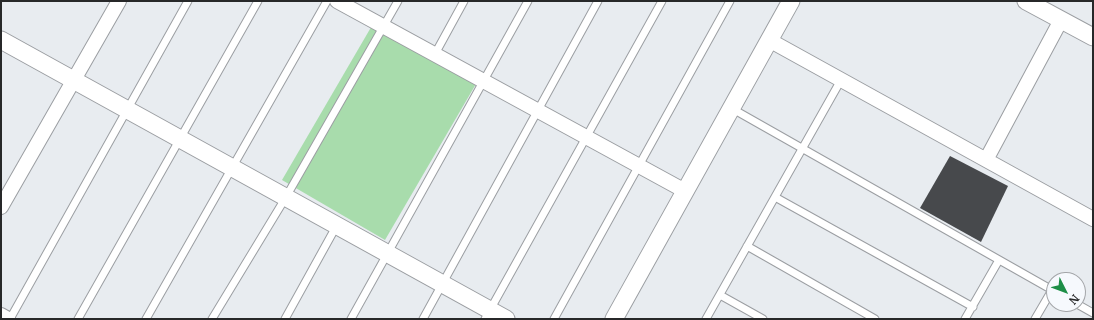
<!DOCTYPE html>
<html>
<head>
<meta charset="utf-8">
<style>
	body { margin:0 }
	#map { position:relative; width:1094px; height:320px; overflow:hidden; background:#e8ecf0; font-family:Merriweather,serif }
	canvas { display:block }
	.frame { position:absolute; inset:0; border:2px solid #272829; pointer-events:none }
	.north { position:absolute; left:1046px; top:272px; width:40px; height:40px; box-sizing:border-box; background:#f6f9fd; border:1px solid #a3a5a8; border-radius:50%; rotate:132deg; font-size:11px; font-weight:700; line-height:16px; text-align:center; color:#272829 }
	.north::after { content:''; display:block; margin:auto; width:14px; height:18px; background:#1d8e47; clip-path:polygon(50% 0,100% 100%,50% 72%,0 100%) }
</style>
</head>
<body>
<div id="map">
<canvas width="1094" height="320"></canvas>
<div class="frame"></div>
<div class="north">N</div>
</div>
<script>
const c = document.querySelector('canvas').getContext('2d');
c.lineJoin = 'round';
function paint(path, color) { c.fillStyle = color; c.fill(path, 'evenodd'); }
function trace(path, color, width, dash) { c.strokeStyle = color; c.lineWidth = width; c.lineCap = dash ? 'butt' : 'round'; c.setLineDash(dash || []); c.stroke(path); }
const green = new Path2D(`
	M 377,17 L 480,77 L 385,240 L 282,180 Z`);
const building = new Path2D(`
	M 950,156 L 1008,186 L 981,242 L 920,208 Z`);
const service = new Path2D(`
	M 435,54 L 464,1
	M 731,108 L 1054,291
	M 775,197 L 973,307
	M 747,246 L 875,319
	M 720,295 L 763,319
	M 1077,304 L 1093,313
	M 10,319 L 188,1
	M 78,319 L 258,1
	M 146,319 L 327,1
	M 212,319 L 286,197 L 398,1
	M 285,319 L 337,225
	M 351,319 L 528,1
	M 423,319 L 598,1
	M 485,319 L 662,1
	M 554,319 L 730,1
	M 706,319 L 841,80
	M 965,319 L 999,260
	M 1035,319 L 1052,290`);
const minor = new Path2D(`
	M 337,1 L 685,191
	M 769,40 L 1093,219
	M 986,160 L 1061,20
	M 1,207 L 119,1
	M 1,315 L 8,319`);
const tertiary = new Path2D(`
	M 1026,1 L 1093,37
	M 1,40 L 506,319
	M 614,319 L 791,1`);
paint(green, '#a8dcac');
paint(building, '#47494c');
trace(service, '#9b9ea2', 9);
trace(minor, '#9b9ea2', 16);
trace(tertiary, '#9b9ea2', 19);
trace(service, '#fff', 7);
trace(minor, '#fff', 14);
trace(tertiary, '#fff', 17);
</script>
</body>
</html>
